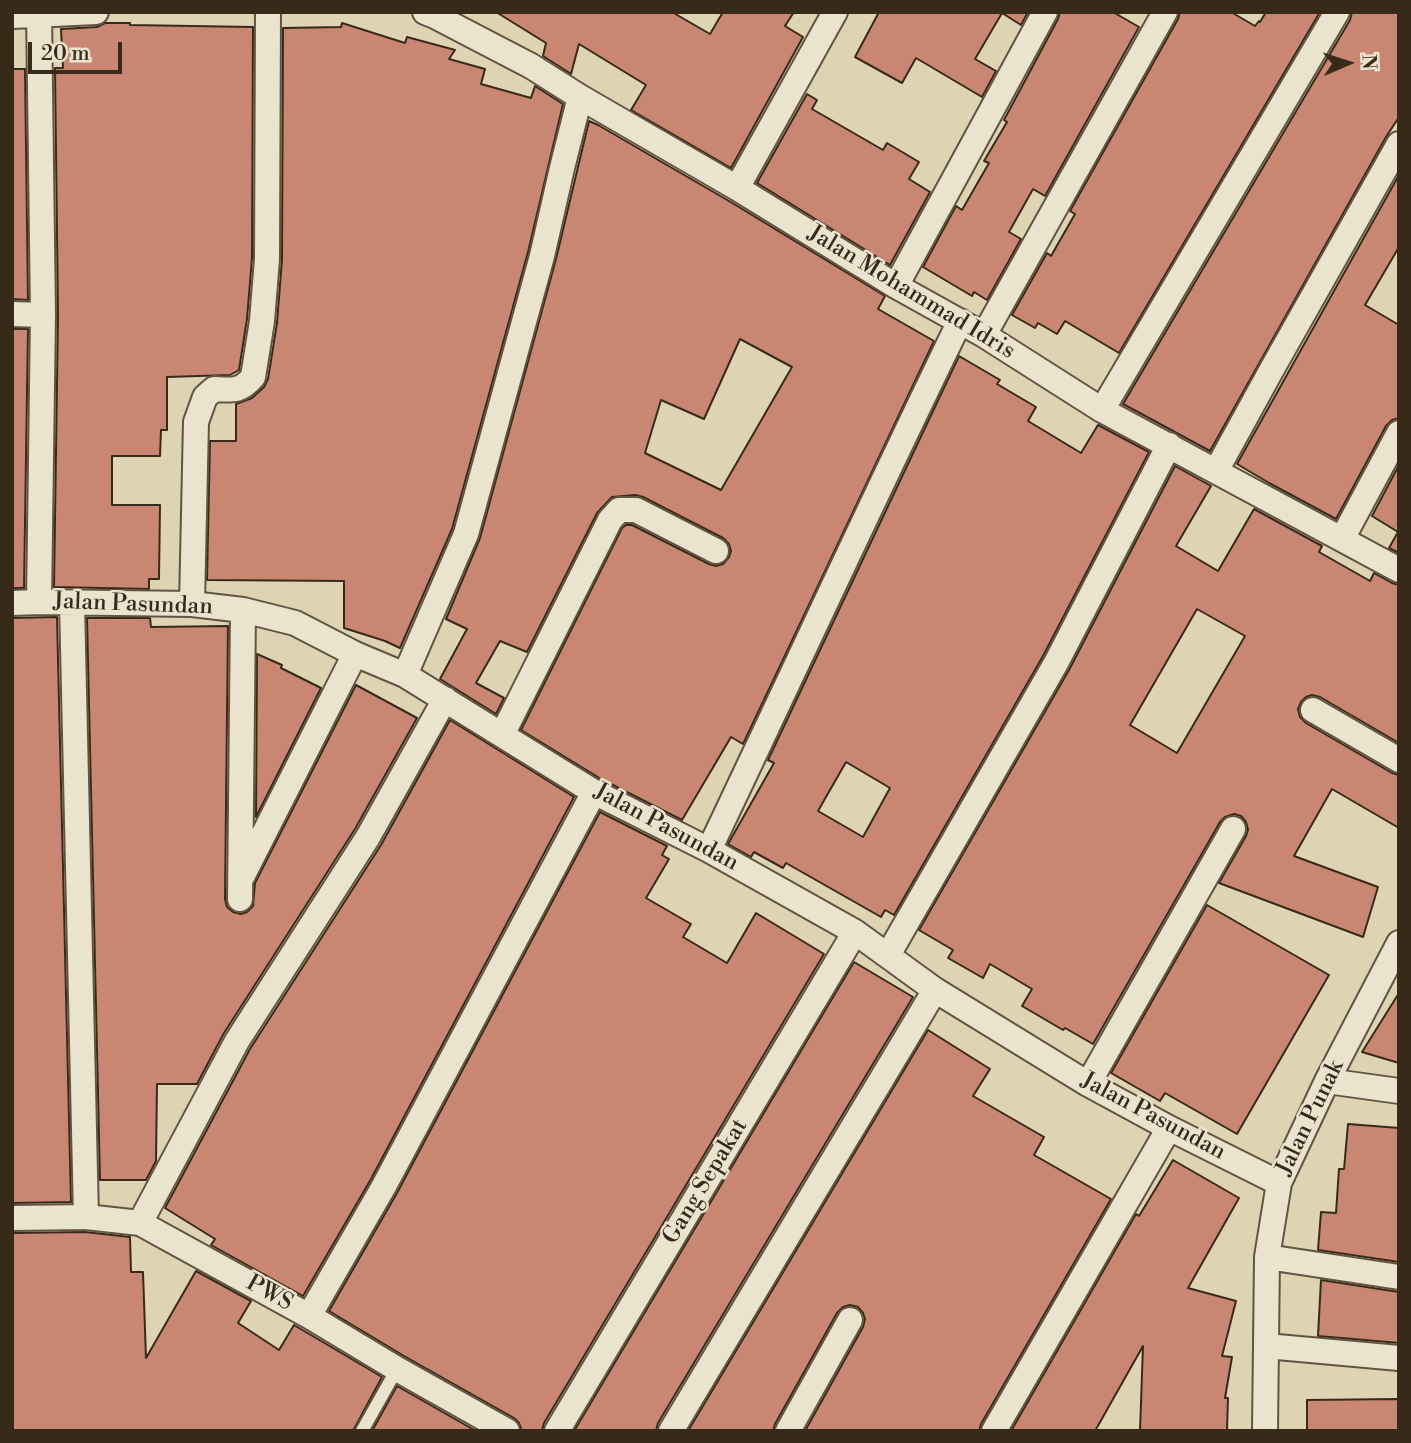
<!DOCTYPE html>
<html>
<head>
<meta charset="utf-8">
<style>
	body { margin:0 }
	#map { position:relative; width:1411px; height:1443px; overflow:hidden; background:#ded4b4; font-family:"Libre Bodoni",serif }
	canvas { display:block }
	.frame { position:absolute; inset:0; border:14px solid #382a19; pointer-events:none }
	.north { position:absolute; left:1313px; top:28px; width:70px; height:70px; -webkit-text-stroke:5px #eae3ce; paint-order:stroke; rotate:87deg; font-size:19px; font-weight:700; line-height:28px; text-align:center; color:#382a19 }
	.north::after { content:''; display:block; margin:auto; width:24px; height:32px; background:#382a19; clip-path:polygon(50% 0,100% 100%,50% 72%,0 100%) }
	.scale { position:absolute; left:28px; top:42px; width:94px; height:32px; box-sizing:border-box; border:4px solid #382a19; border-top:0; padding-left:9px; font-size:21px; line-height:24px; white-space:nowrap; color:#382a19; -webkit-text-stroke:5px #eae3ce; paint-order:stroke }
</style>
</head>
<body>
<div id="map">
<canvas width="1411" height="1443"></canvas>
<div class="frame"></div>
<div class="north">N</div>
<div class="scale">20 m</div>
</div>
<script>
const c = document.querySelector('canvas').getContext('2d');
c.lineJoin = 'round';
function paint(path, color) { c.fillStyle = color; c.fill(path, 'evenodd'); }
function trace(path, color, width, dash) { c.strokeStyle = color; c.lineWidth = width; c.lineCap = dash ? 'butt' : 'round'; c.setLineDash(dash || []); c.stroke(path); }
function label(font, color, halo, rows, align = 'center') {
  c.font = font + ' "Libre Bodoni",serif'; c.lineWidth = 5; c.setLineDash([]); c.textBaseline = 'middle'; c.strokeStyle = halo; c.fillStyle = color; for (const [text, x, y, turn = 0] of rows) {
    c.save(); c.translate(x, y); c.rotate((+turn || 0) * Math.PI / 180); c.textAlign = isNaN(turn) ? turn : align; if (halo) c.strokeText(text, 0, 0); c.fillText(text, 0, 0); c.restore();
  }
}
const building = new Path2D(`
	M 496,12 L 672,12 L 710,34 L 723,12 L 794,12 L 785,26 L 803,37 L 731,168 L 631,110 L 646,85 L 579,44 L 571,74 L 543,56 L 546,43 Z
	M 879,12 L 1028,12 L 1021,25 L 1002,13 L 975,59 L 996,71 L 982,97 L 916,58 L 902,83 L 855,57 Z
	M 1060,12 L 1113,12 L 1139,27 L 1045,196 L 1033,189 L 1009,232 L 1021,239 L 987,300 L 974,292 L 972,296 L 923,267 L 956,206 L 962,210 L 989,163 L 984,161 L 1007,122 L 1004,120 L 1058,19 Z
	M 1180,12 L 1231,12 L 1255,26 L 1259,21 L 1260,22 L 1266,12 L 1320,12 L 1119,353 L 1065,321 L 1057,334 L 1038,323 L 1035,328 L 1012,315 L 1047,253 L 1051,256 L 1075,214 L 1070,211 L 1178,19 Z
	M 1352,12 L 1399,12 L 1399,117 L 1386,137 L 1210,451 L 1123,404 L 1350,20 Z
	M 105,23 L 130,23 L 130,25 L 253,27 L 252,258 L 247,319 L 239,370 L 230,375 L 167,377 L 167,430 L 161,430 L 160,456 L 112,456 L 112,505 L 160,505 L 159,579 L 149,579 L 149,589 L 54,587 L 58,315 L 55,68 L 63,68 L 61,29 L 97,27 Z
	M 342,23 L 405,43 L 407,37 L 455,50 L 449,59 L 485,69 L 481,84 L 531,98 L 535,86 L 563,104 L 528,252 L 452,529 L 400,648 L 385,641 L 344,628 L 344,581 L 207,580 L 210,441 L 236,441 L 236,404 L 252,398 L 264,387 L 268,379 L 277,323 L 282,259 L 283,28 L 341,27 Z
	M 12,69 L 25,69 L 28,300 L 12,299 Z
	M 807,94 L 817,100 L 812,109 L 883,150 L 887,143 L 919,162 L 909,179 L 930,192 L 890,265 L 757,183 Z
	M 589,121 L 598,125 L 729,201 L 885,296 L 878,309 L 934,341 L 743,744 L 731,737 L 682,820 L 601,779 L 521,730 L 622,528 L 626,525 L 632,525 L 709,564 L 716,566 L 723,564 L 729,557 L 731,551 L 729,544 L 723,538 L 643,497 L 636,495 L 612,497 L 597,513 L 527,652 L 500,641 L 476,683 L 504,698 L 496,714 L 440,679 L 467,629 L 446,619 L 480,538 L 556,259 ZM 740,339 L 792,367 L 721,490 L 645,453 L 661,400 L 704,419 Z
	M 1399,175 L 1399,247 L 1365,305 L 1399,325 L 1399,418 L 1392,420 L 1386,426 L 1336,519 L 1269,483 L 1237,464 Z
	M 12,329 L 28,329 L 24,588 L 12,588 Z
	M 959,356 L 1000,380 L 997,384 L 1036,407 L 1028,421 L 1081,453 L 1098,425 L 1149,452 L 1043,656 L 894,915 L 885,910 L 881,917 L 786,863 L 783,868 L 754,852 L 751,857 L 728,844 L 774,763 L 768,760 ZM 846,762 L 890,788 L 863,837 L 818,811 Z
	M 1399,465 L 1399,553 L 1389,548 L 1398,532 L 1372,516 Z
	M 1175,466 L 1211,486 L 1176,546 L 1218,571 L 1254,509 L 1322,546 L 1319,552 L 1370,581 L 1374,573 L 1392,583 L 1399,585 L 1399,743 L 1320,697 L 1312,695 L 1306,697 L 1301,702 L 1298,709 L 1300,717 L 1306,723 L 1392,773 L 1399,775 L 1399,828 L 1332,789 L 1294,856 L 1378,887 L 1363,937 L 1219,883 L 1246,836 L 1248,830 L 1246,822 L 1241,816 L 1234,814 L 1225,817 L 1220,822 L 1093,1044 L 1065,1028 L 1063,1030 L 1022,1006 L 1032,989 L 990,964 L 983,978 L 948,958 L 953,950 L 919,930 L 1069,670 ZM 1197,609 L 1245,636 L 1177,753 L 1130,725 Z
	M 57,617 L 71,1202 L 12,1203 L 12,618 Z
	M 87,618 L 150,618 L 151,627 L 228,626 L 225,899 L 227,907 L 233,912 L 241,914 L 247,912 L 253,906 L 255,883 L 356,685 L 417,718 L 355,829 L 224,1033 L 197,1084 L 157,1084 L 156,1161 L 146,1180 L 100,1180 Z
	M 257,654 L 282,665 L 281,668 L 321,688 L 256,817 Z
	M 450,720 L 574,797 L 371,1179 L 303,1296 L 211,1245 L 215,1239 L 165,1208 L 250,1049 L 381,845 Z
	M 600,812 L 667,846 L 662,855 L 669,859 L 646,898 L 691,924 L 683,937 L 727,963 L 756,913 L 824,954 L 544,1423 L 542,1431 L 522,1431 L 519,1423 L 514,1418 L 404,1356 L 329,1311 L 397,1193 Z
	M 1207,905 L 1329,975 L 1237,1134 L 1165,1093 L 1160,1101 L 1111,1073 Z
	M 854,962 L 913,997 L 658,1423 L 656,1431 L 574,1431 Z
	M 1399,993 L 1399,1063 L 1362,1052 Z
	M 928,1030 L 990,1069 L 973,1096 L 1044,1137 L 1034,1155 L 1111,1199 L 981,1424 L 979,1431 L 805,1431 L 863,1327 L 865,1319 L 863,1313 L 858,1307 L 850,1305 L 843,1307 L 837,1313 L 775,1424 L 773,1431 L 688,1431 Z
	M 1348,1124 L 1399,1128 L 1399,1262 L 1318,1250 L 1321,1212 L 1336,1213 L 1339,1169 L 1344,1169 Z
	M 1173,1160 L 1239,1198 L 1188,1288 L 1236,1301 L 1222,1356 L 1232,1357 L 1225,1398 L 1228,1398 L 1227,1431 L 1140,1431 L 1143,1346 L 1095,1431 L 1011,1431 L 1136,1214 L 1139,1216 Z
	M 85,1232 L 130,1237 L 131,1272 L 143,1272 L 146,1358 L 196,1271 L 251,1301 L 238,1323 L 279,1350 L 294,1325 L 382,1377 L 353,1431 L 12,1431 L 12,1233 Z
	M 1321,1280 L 1399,1292 L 1399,1343 L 1318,1336 Z
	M 397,1386 L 476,1431 L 372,1431 Z
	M 1399,1399 L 1399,1431 L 1307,1431 L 1307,1400 Z`);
const service = new Path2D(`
	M 362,1431 L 397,1369`);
const minor = new Path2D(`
	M 425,12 L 435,16 L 531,66 L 580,97 L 737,188 L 896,286 L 984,335 L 1102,410 L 1399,570
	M 12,16 L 96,12
	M 737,188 L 835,12
	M 896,286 L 1045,12
	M 12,314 L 43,315
	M 984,335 L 1165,12
	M 1102,410 L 1337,12
	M 1216,471 L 1272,369 L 1399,144
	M 1342,539 L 1399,433
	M 39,602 L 43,315 L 39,12
	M 12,603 L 39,602 L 192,604 L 243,610 L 295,623 L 355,654 L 405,675 L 594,792 L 709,850 L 855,932 L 935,990 L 1088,1084 L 1169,1128 L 1279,1183
	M 72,603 L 86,1217
	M 192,604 L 196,422 L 205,397 L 214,389 C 233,390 240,392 253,377 L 262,321 L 267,259 L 268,12
	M 405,675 L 466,534 L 542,256 L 562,168 L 580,97
	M 1313,710 L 1399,760
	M 502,735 L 610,520 L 619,510 L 636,510 L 716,551
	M 709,850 C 793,674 874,497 960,321
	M 243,875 L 355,654
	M 240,899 L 243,610
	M 888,955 L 1056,663 L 1169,445
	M 1327,1081 L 1399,1091
	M 1088,1084 L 1233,829
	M 12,1218 L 86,1217 L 140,1223 L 309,1316 L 397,1369 L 507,1431
	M 140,1223 L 237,1041 L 368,837 L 445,699
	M 1267,1257 L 1399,1277
	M 309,1316 L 384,1186 L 594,792
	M 1266,1346 L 1399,1358
	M 557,1431 L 855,932
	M 671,1431 L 935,990
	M 788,1431 L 850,1320
	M 994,1431 L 1169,1128
	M 1265,1431 L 1267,1257 L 1279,1183 L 1327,1081 L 1399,943`);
const streetNames = [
	["Jalan Mohammad Idris",911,293,31],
	["Jalan Pasundan",133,605,2],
	["Jalan Pasundan",666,828,28],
	["Jalan Pasundan",1153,1117,28],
	["Jalan Punak",1311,1118,-64],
	["Gang Sepakat",706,1182,-59],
	["PWS",269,1294,29]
];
paint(building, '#c98673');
trace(building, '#382a19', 2);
trace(service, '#625440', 16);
trace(minor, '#625440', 28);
trace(service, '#eae3ce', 12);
trace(minor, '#eae3ce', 24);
label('23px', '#382a19', '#eae3ce', streetNames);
</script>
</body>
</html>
